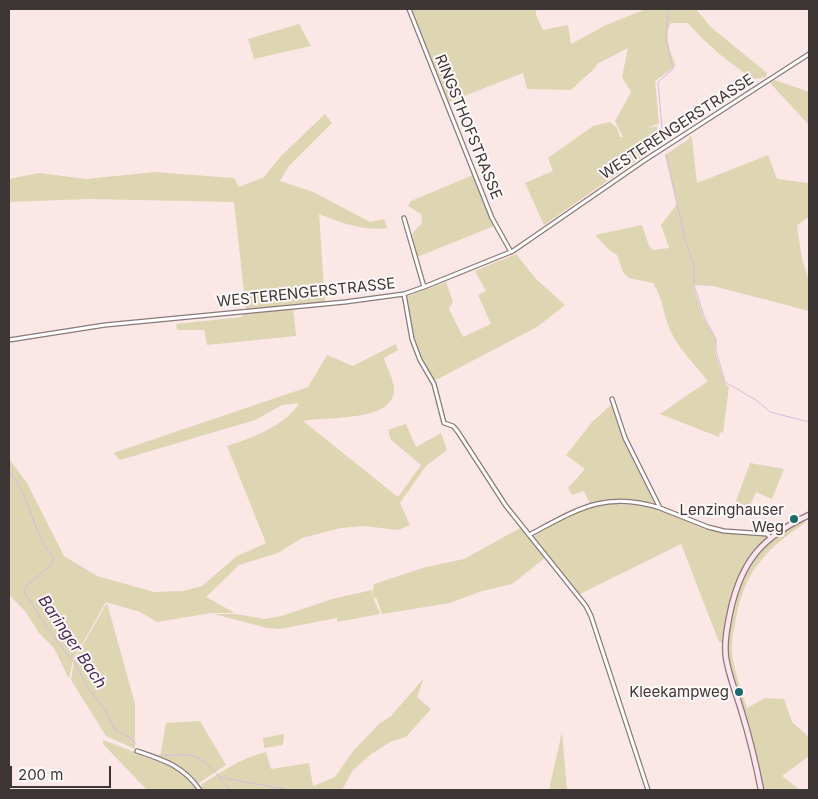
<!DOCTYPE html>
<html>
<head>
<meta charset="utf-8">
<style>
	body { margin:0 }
	#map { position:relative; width:818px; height:799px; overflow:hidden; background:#fbe8e6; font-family:Inter,sans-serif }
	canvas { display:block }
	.frame { position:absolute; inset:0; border:10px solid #3e3635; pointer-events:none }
	.scale { position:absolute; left:10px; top:766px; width:101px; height:22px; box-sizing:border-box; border:2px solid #3e3635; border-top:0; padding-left:6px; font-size:15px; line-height:18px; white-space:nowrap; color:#3e3635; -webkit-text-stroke:4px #fdf9f9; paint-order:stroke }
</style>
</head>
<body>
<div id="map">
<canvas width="818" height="799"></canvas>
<div class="frame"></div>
<div class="scale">200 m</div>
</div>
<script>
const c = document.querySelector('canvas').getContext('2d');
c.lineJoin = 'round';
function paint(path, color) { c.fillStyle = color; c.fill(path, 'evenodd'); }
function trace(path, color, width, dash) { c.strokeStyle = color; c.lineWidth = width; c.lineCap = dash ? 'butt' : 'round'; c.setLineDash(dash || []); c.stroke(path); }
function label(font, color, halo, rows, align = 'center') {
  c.font = font + ' Inter,sans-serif'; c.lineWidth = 4; c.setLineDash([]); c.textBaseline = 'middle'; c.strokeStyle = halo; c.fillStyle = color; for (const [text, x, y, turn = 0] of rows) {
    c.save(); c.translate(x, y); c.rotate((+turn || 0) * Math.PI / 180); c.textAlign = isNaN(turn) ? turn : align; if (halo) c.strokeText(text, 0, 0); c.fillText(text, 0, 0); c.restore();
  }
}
const green = new Path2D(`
	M 412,9 L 536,9 L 536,15 L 543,30 L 568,25 L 571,44 L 606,25 L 646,9 L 696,9 L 712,28 L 767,73 L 766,77 L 754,79 C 729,63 708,46 688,23 L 671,23 C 663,35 671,54 676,66 L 655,81 L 659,123 L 646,129 L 657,126 L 659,141 L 656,147 L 544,225 L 525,183 L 553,171 L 548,158 L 593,126 L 610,122 L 617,128 L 620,137 L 623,137 L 615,121 L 631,92 L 622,77 L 628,48 L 597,64 L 595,68 L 571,90 L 527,89 L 523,73 L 449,102 Z
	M 299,24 L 311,46 L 254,59 L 248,39 Z
	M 775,80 L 809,92 L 809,125 L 770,83 Z
	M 325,114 L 332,123 L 289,166 L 280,181 L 313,192 L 370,222 L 384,219 L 387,228 C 363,231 341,223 319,214 L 325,302 L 293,306 L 296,336 L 207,345 L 204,330 L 177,330 L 176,324 L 242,317 L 246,310 L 234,202 L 89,199 L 9,202 L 9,179 L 39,173 L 86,179 L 155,172 L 234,178 L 239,187 L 264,177 L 281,156 Z
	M 689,135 L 692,138 L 697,183 L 768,155 L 777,179 L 809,183 L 809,217 L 797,225 L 802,259 L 809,281 L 809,311 L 713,286 L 693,285 L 704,319 L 716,339 L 715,352 L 725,383 L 729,387 L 723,433 L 720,432 L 719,437 L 660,414 L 708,381 C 696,366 681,352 672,334 C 663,318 664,299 653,283 L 629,278 L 623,272 L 617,255 L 608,249 L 595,235 L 642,225 L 649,246 L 653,250 L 669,248 L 661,225 L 677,204 L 665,155 L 689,139 Z
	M 473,175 L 494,226 L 417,257 L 412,234 L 422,223 L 421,214 L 408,206 L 411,201 Z
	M 516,254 L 536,279 L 565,305 L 537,327 L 434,381 C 417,351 410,331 406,297 L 446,282 L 453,302 L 449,309 L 463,337 L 491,324 L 478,295 L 486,291 L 475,271 Z
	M 396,344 L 398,350 L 384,358 C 387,368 393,378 394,388 C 396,423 326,416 303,421 L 398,497 L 421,465 L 391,440 L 388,430 L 406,424 L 416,447 L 441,433 L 447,450 L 426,466 L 400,503 L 410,525 L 398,530 L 364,526 L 341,528 L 302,538 L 278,553 L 239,565 L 206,597 L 235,613 L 211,613 L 157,622 L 140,612 L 106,602 L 73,660 L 69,679 L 54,648 L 39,633 L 25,611 L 9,595 L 9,459 L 27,483 L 64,556 L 97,576 L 154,592 L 183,591 L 202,586 L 237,556 L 266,543 L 227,446 C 250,439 287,425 299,403 L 282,405 L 255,420 L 120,460 L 113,453 L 308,387 L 327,355 L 353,366 Z
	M 612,404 L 624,439 L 657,503 L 654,505 L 606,500 L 590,504 L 584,491 L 572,495 L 568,488 L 585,469 L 566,455 L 592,422 Z
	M 750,463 L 784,469 L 772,499 L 756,492 L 748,510 L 735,504 Z
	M 606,503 L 643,506 L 661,510 L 699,527 L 724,533 L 766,535 L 766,538 L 742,573 L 724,643 L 719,642 L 681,544 L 578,595 L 533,537 L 579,509 Z
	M 804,519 L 805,523 C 767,548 744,572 736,618 C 734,629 731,641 732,652 C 734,671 741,690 747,708 L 765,698 L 784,699 L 792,722 L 809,737 L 809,756 L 782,776 L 800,790 L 763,790 C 759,770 755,750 749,731 C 742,704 730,677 727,650 C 724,614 747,554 777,533 C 785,528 795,524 804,519 Z
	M 522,527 L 545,558 L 512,584 L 482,591 L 450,603 L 382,614 L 377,599 L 373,597 L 380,614 L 337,622 L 337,618 L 280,629 L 267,628 L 214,614 L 236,614 L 265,619 L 281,616 L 332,599 L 372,590 L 372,597 L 374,584 L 426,567 L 464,559 Z
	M 107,603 L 135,704 L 135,749 L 106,736 L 71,680 L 74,660 Z
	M 424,678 L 417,697 L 431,709 L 406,737 L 392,741 L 371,754 L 353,770 L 342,790 L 201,789 L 202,784 C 223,771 241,758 266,752 L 271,769 L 309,763 L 313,786 L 335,777 L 354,750 L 379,724 L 391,716 Z
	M 200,721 L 226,765 L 199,783 L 179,766 L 160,757 L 166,723 Z
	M 562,732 L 567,790 L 549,790 Z
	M 284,734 L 283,745 L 264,748 L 263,738 Z
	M 103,740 L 183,771 L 199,790 L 147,790 L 103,744 Z`);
const stream = new Path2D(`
	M 663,140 L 658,82 L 673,69 L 666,40 L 668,9
	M 666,155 L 686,243 L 694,264 L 694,285 L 705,319 L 716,339 L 716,351 L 725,382 L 756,400 L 770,412 L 809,422
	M 9,471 C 31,496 31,531 53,557 L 51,565 L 27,585 L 24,592 L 46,626 L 77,667 L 89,690 L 106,711 L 116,731 L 131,738 L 136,744
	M 159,755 C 186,757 193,748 215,772
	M 216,773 L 230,790
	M 219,777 L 289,790`);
const street = new Path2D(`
	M 409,9 L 492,218 L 511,252
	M 404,218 L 424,287
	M 404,294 L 412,339 L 420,360 L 434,384 L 444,423 L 453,426 L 458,432 L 506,506 L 586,606 L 591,616 L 648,790
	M 9,340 L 105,325 L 345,302 L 404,294 L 424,287 L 513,251 L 645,160 L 809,54
	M 612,399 L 625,438 L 660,508 L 708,527 L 724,531 L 767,534 L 770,537
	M 529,535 C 576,510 605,490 660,508
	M 137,751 C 164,760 183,766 200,790`);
const secondary = new Path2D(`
	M 761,790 C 756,764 750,739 742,713 C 737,695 729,677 726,658 C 724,643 727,628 730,613 C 741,561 762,537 809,515`);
const markers = [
	[794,519,5,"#1d6a6c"],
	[739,692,5,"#1d6a6c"]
];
const streetNames = [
	["RINGSTHOFSTRASSE",468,127,68],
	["WESTERENGERSTRASSE",677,127,-33],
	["WESTERENGERSTRASSE",306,293,-6]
];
const poiNames = [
	["Lenzinghauser",784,510],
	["Weg",784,527],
	["Kleekampweg",729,692]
];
const waterNames = [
	["Baringer Bach",72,642,56]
];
paint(green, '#ded5b3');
trace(stream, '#d8bae0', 1);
trace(street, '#8a7977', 5.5);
trace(secondary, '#8a7977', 7);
trace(street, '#fff', 3);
trace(secondary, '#fee4ef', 4.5);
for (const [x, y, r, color] of markers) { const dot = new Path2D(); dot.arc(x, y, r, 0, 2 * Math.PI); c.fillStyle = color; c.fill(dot); trace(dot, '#fdf9f9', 2); }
label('15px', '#3e3635', '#fdf9f9', streetNames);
label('15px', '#3e3635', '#fdf9f9', poiNames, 'right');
label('italic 16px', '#4c2756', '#fdf9f9', waterNames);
</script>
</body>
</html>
